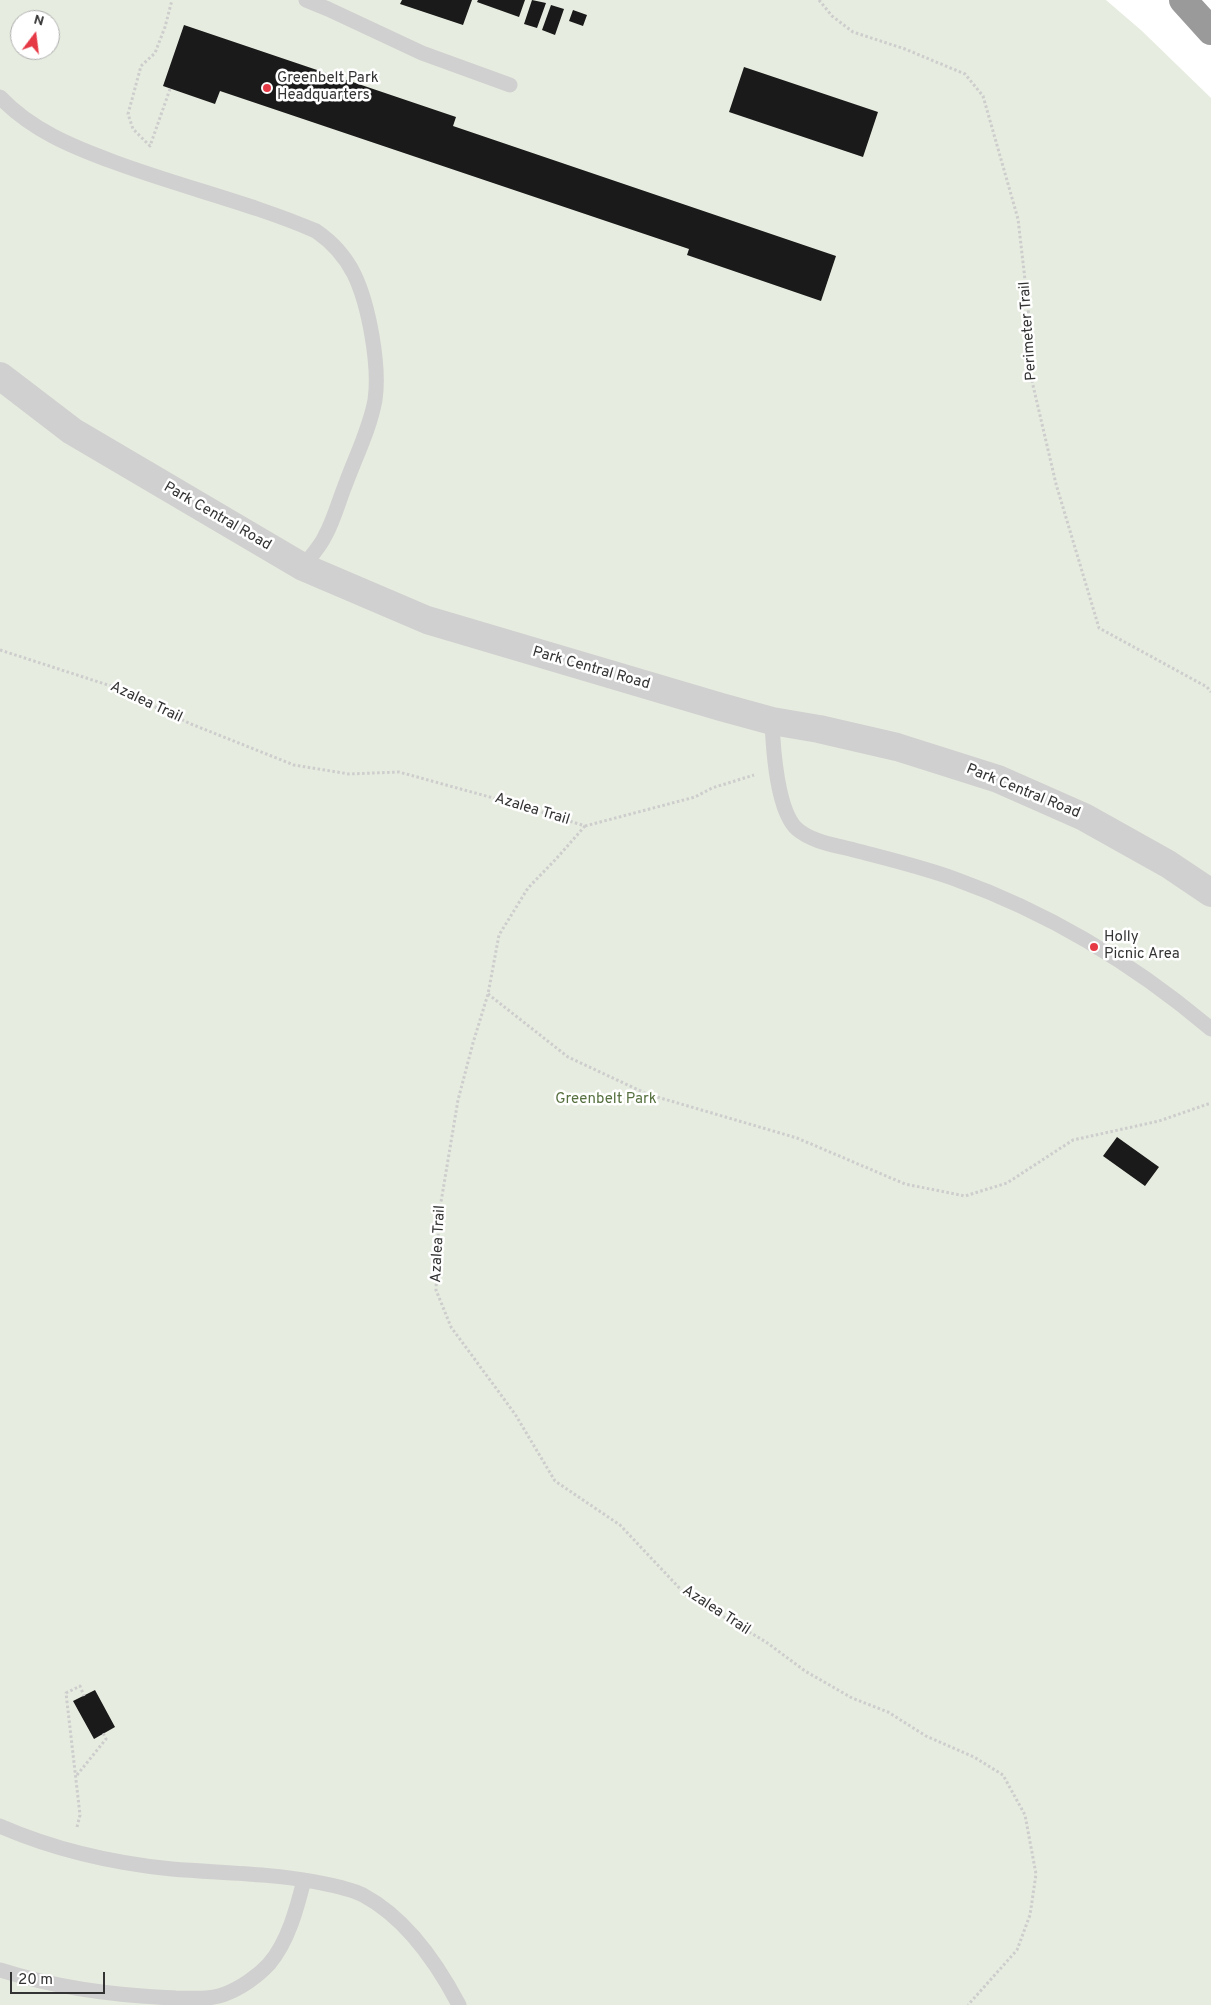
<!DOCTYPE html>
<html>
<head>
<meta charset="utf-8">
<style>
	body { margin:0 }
	#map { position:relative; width:1211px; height:2005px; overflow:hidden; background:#fff; font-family:Overpass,sans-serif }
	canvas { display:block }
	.north { position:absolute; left:10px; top:10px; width:50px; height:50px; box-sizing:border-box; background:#fff; border:1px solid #adadad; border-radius:50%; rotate:15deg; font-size:14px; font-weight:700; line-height:20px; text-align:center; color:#333 }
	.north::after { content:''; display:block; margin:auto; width:18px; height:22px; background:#e63946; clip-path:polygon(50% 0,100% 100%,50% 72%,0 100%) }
	.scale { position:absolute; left:10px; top:1972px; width:95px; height:22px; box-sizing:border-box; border:2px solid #333; border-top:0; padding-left:6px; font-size:15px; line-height:18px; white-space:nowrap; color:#333; -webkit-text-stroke:4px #fff; paint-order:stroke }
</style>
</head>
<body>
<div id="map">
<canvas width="1211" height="2005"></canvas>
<div class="north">N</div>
<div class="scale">20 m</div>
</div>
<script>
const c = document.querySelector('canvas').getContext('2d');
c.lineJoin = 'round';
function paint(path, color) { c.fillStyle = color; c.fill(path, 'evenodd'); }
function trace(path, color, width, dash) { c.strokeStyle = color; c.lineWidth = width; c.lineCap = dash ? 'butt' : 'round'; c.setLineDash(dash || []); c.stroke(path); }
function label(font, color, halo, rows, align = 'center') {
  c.font = font + ' Overpass,sans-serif'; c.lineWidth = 5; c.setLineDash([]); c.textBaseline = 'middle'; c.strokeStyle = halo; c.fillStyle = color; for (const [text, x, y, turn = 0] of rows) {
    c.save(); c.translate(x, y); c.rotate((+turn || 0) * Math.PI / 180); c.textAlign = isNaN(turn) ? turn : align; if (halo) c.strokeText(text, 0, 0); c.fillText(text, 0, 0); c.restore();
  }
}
const green = new Path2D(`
	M 0,0 L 1106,0 L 1142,31 L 1211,98 L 1211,2005 L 0,2005 ZM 20,20 L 50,20 L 50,50 L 20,50 Z`);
const building = new Path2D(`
	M 402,0 L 472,0 L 463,25 L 400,4 Z
	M 478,0 L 525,0 L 519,17 L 477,2 Z
	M 532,0 L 546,3 L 537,28 L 524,24 Z
	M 551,5 L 564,9 L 555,35 L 542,30 Z
	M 573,10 L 587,15 L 583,26 L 569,21 Z
	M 184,25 L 456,117 L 453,126 L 836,256 L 821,301 L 687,255 L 689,249 L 220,91 L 215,104 L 163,86 Z
	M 744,67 L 878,112 L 863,157 L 729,112 Z
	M 1117,1137 L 1159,1167 L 1145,1186 L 1103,1156 Z
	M 95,1690 L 115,1727 L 94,1739 L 73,1701 Z`);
const path = new Path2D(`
	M 819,0 L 832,16 L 853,32 L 905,49 L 965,74 L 983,96 L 1018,219 L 1028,306 L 1032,381 L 1056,484 L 1099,628 L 1207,687 L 1211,692
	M 170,89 L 150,146 L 133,129 L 128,114 L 141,66 L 155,53 L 165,27 L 172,0
	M 0,650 L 111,686 L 191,724 L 294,765 L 349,774 L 399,772 L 526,807 L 585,826
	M 585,826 L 556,859 L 528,888 L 499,935 L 488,994 L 473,1043 L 458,1100 L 439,1214 L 436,1290 L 451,1327 L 515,1414 L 555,1481 L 620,1525 L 685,1594 L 766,1642 L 805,1671 L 852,1698 L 888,1712 L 926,1736 L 974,1757 L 1003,1775 L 1025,1815 L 1036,1874 L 1030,1915 L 1017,1950 L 968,2005
	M 585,826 L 695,797 L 712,788 L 754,775
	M 488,994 L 568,1057 L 647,1094 L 797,1138 L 905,1184 L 965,1196 L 1007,1183 L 1073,1140 L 1159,1121 L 1211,1103
	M 77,1775 L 106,1739 L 103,1733
	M 77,1827 L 80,1815 L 66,1693 L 80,1686 L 84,1696`);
const lane = new Path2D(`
	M 306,0 L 328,9 L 422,53 L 510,85
	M 0,97 C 31,130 73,147 114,162 C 181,187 251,203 316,231 C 332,242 345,256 354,274 C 369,305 380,366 375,400 C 370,428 356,456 346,483 C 339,500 334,520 325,536 C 320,547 310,557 303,567
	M 772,721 C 773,747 777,811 797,829 C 812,842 835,845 854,850 C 888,859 922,867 955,879 C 1050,913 1134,964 1211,1029
	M 0,1826 C 55,1850 113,1863 172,1869 C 220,1873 268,1873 316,1882 C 331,1885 349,1888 363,1895 C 406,1918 437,1963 459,2005
	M 0,1970 C 56,1988 117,1996 176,1998 C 192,1998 211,2000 225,1994 C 241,1988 258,1976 269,1964 C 288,1942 297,1908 304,1880`);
const street = new Path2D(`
	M 0,376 L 72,431 L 303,567 L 427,620 L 721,707 L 772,721 L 819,729 L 897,747 L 998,779 L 1084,817 L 1168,864 L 1211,893`);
const highway = new Path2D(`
	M 1183,0 L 1211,31`);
const markers = [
	[267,88,5,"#e63946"],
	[1094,947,5,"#e63946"]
];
const poiNames = [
	["Greenbelt Park",277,79],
	["Headquarters",277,96],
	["Holly",1104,938],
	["Picnic Area",1104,955]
];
const streetNames = [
	["Perimeter Trail",1029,331,-94],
	["Park Central Road",217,517,30],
	["Park Central Road",591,669,16],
	["Azalea Trail",146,703,25],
	["Park Central Road",1023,792,22],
	["Azalea Trail",532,810,17],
	["Azalea Trail",439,1244,-87],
	["Azalea Trail",716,1611,33]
];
const parkNames = [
	["Greenbelt Park",606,1100]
];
paint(green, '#e6ecdf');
paint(building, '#1a1a1a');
trace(path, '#cdcdcd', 3, [2.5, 2.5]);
trace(lane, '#d0d0d0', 15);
trace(street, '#d0d0d0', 28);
trace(highway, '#9a9a9a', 28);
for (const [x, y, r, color] of markers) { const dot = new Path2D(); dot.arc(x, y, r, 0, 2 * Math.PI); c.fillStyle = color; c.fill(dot); trace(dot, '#fff', 2); }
label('15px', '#333', '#fff', poiNames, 'left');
label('15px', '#333', '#fff', streetNames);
label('15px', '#56703f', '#fff', parkNames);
</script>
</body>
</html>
